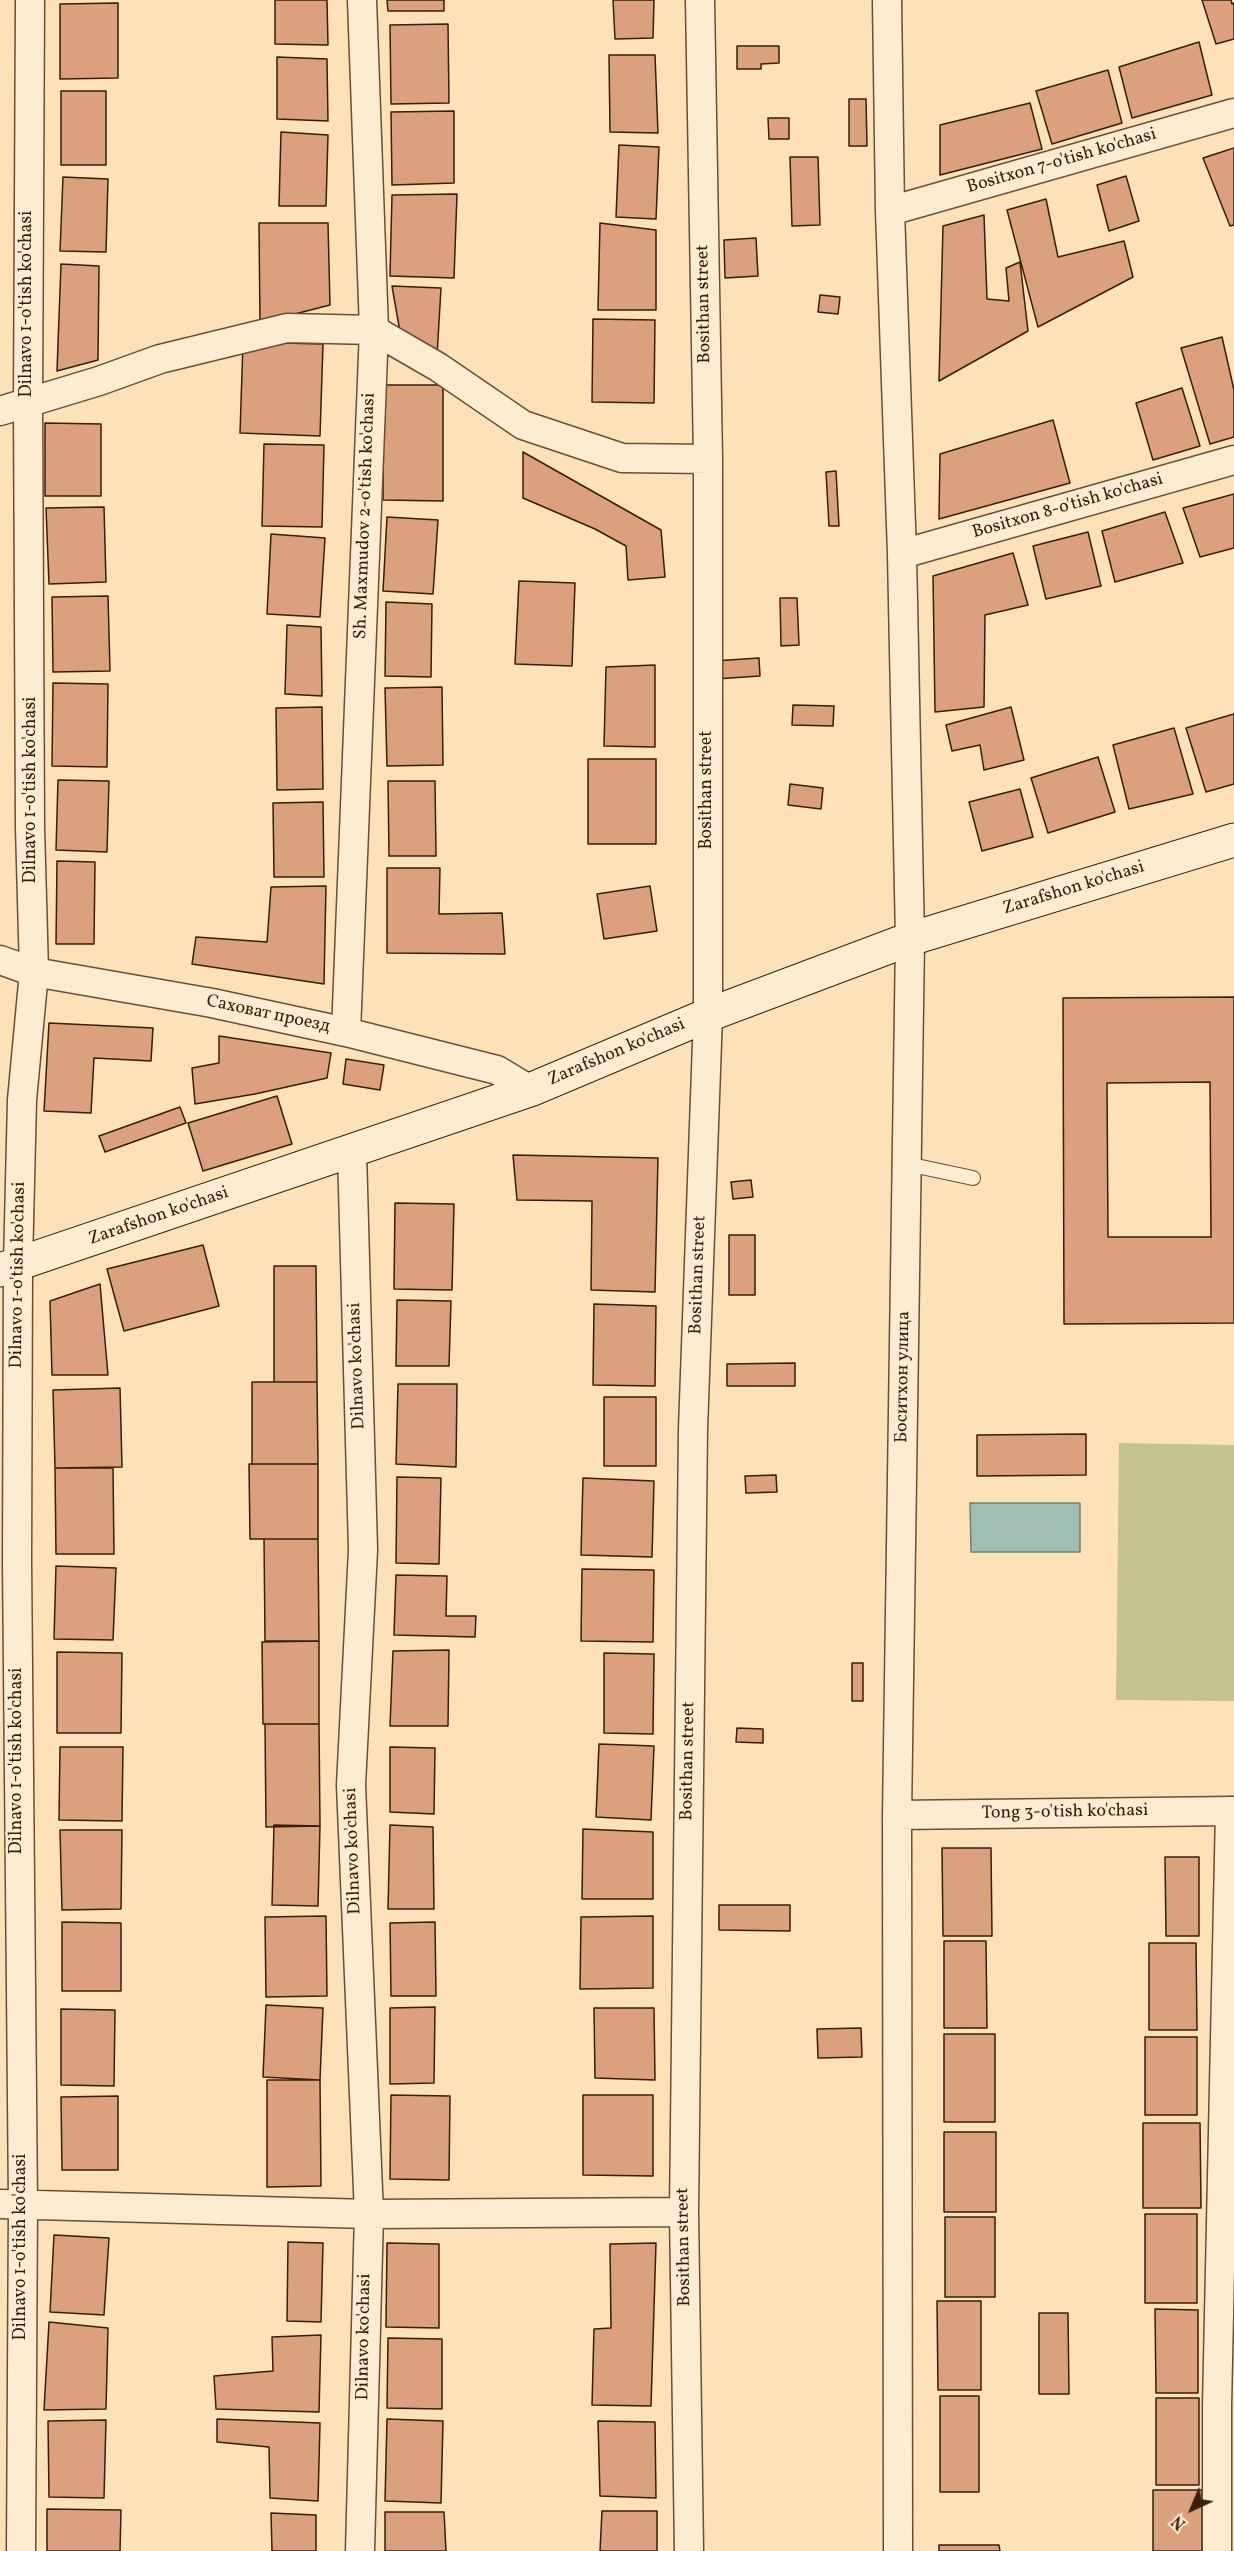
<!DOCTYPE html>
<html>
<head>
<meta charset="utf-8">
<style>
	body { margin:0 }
	#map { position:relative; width:1234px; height:2551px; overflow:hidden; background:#fde2b9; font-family:Vollkorn,serif }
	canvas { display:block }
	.north { position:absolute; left:1162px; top:2479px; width:60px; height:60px; -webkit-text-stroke:4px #feecd2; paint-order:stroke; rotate:224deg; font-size:16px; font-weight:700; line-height:24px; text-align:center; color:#391d0c }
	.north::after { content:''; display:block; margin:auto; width:21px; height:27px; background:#391d0c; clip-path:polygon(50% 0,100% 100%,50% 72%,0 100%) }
</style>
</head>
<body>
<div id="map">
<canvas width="1234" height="2551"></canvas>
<div class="north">N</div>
</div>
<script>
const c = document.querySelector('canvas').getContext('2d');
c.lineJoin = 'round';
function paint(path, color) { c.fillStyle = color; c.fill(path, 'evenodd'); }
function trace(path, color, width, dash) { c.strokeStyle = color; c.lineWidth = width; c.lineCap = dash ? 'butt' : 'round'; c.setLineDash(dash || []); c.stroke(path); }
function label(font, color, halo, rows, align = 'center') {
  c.font = font + ' Vollkorn,serif'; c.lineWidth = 4.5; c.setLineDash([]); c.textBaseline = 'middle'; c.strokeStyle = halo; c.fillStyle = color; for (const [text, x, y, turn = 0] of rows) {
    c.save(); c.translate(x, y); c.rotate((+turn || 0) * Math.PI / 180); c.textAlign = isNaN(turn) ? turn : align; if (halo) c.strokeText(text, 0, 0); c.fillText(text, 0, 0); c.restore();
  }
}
const green = new Path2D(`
	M 1119,1443 L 1234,1445 L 1234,1701 L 1116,1700 Z`);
const water = new Path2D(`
	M 970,1503 L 1080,1503 L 1080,1552 L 971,1552 Z`);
const building = new Path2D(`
	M 275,0 L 327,0 L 328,45 L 275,44 Z
	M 387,0 L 444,0 L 444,11 L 388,11 Z
	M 613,0 L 654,0 L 653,38 L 615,39 Z
	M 1202,0 L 1231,0 L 1232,4 L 1234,3 L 1234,39 L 1216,44 Z
	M 118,3 L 118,78 L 60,79 L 60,4 Z
	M 448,24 L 449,103 L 391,104 L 390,25 Z
	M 1199,42 L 1212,95 L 1132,118 L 1119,67 Z
	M 737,46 L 779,46 L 779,63 L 761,64 L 761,69 L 737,69 Z
	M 609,55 L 655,55 L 658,133 L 610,132 Z
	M 277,57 L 327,59 L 328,121 L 277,119 Z
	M 1108,70 L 1122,123 L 1052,144 L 1036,91 Z
	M 61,91 L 106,91 L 106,165 L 61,165 Z
	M 849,99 L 866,99 L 867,146 L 849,146 Z
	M 1030,103 L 1042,149 L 940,175 L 940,125 Z
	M 454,111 L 454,183 L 392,185 L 391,112 Z
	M 768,118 L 789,118 L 789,139 L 769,139 Z
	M 281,132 L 328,135 L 326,206 L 279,206 Z
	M 619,145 L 659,147 L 656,219 L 616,217 Z
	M 1234,148 L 1234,225 L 1230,226 L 1203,158 Z
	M 790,157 L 818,157 L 820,225 L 792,226 Z
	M 1126,176 L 1139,221 L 1109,231 L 1097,185 Z
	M 63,177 L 108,179 L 106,252 L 60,251 Z
	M 457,194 L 454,278 L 390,276 L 392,195 Z
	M 1046,199 L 1058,257 L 1124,241 L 1133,277 L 1038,327 L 1007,210 Z
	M 984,215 L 987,299 L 1009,301 L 1006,268 L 1020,262 L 1028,331 L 939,381 L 943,226 Z
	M 259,223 L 328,223 L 330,305 L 260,323 Z
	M 600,223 L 656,230 L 656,310 L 598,310 Z
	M 756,238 L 758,276 L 725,278 L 724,240 Z
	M 61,264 L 99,266 L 98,360 L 57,371 Z
	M 392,286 L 441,288 L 437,356 L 400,332 Z
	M 820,295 L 840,297 L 838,314 L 818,312 Z
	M 593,319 L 655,320 L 654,403 L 592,402 Z
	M 1222,337 L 1234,390 L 1234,437 L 1210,444 L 1181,348 Z
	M 243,342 L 323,344 L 320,436 L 240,433 Z
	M 383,385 L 443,385 L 443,501 L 383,500 Z
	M 1182,388 L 1200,446 L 1153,460 L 1136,403 Z
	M 1053,420 L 1070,483 L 939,519 L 940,454 Z
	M 45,423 L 101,424 L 101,496 L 45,496 Z
	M 264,444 L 324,445 L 322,527 L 262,526 Z
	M 523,452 L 661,530 L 665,577 L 628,580 L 626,546 L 595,529 L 523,498 Z
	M 836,471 L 839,526 L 829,526 L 826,472 Z
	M 1234,494 L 1234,548 L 1200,557 L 1183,508 Z
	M 104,507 L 106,582 L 49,584 L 46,508 Z
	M 1165,512 L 1183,563 L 1115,582 L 1102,531 Z
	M 387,517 L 438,520 L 433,594 L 383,591 Z
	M 1088,532 L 1101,586 L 1046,599 L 1033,546 Z
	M 271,534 L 325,538 L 320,617 L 267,614 Z
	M 1013,553 L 1028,605 L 985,615 L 984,707 L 935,712 L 933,576 Z
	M 519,581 L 575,583 L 572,666 L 515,664 Z
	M 108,596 L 110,671 L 53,672 L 52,597 Z
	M 780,598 L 797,598 L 799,645 L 781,646 Z
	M 386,602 L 432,604 L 431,677 L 385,676 Z
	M 287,625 L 321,627 L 322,696 L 285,694 Z
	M 759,658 L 760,676 L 715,679 L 714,661 Z
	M 655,665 L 655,747 L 604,746 L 606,667 Z
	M 53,683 L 108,684 L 107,767 L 52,766 Z
	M 442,687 L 443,765 L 387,766 L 385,688 Z
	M 793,705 L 834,706 L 833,726 L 792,725 Z
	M 322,707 L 323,789 L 277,790 L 276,708 Z
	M 1011,707 L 1024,760 L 984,770 L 980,745 L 952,751 L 946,725 Z
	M 1234,714 L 1234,784 L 1206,792 L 1186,728 Z
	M 1174,728 L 1193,794 L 1129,809 L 1113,745 Z
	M 1098,757 L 1115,812 L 1048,833 L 1031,778 Z
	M 588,759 L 656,759 L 656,844 L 588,844 Z
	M 58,780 L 109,781 L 107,852 L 56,850 Z
	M 388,781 L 435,781 L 436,856 L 389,856 Z
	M 790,784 L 823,788 L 821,809 L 788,805 Z
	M 1020,789 L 1033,837 L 982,851 L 969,802 Z
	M 323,802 L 324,877 L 274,877 L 273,803 Z
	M 57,861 L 95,862 L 94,944 L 56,944 Z
	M 387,868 L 440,868 L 439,914 L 502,913 L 505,954 L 387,953 Z
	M 326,886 L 324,984 L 192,964 L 196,937 L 267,942 L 271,887 Z
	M 650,886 L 657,931 L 604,939 L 597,894 Z
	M 1234,997 L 1234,1323 L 1064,1324 L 1063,998 ZM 1210,1082 L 1211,1237 L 1108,1237 L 1107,1083 Z
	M 49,1023 L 153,1028 L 151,1061 L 94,1058 L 91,1113 L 44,1111 Z
	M 219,1036 L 331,1053 L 327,1078 L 255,1094 L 195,1104 L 192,1068 L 219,1063 Z
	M 346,1059 L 384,1065 L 380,1090 L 343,1084 Z
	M 277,1096 L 292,1144 L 203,1171 L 188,1123 Z
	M 180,1107 L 186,1123 L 105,1152 L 99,1136 Z
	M 513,1155 L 658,1158 L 655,1292 L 591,1290 L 592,1201 L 517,1200 Z
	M 751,1180 L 753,1197 L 733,1199 L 731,1182 Z
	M 395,1203 L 454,1204 L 452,1290 L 394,1289 Z
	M 729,1235 L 755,1235 L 755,1295 L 729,1295 Z
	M 203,1245 L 219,1306 L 124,1331 L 107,1269 Z
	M 274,1266 L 316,1266 L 317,1382 L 274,1382 Z
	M 100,1284 L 108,1375 L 52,1375 L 50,1301 Z
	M 397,1300 L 451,1301 L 449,1366 L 396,1366 Z
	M 594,1304 L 656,1306 L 655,1386 L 593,1385 Z
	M 795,1363 L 795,1386 L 727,1386 L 727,1364 Z
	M 252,1382 L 317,1382 L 318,1464 L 252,1464 Z
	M 398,1384 L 457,1384 L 456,1467 L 396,1464 Z
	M 120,1388 L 122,1467 L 55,1468 L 53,1390 Z
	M 604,1397 L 656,1397 L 656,1466 L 604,1466 Z
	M 1086,1434 L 1086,1475 L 977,1476 L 977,1435 Z
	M 249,1464 L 318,1464 L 318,1539 L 250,1539 Z
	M 55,1468 L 113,1468 L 114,1554 L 56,1554 Z
	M 776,1475 L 777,1492 L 746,1493 L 745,1476 Z
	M 397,1477 L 441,1478 L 439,1564 L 396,1563 Z
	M 583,1478 L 654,1481 L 652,1557 L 581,1555 Z
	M 264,1539 L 318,1539 L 319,1641 L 265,1641 Z
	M 56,1566 L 116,1568 L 113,1640 L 54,1639 Z
	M 582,1569 L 654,1570 L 653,1642 L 581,1641 Z
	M 396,1575 L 447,1576 L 446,1616 L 476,1616 L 475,1637 L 394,1635 Z
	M 319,1641 L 319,1724 L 263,1724 L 262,1642 Z
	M 449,1650 L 448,1726 L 390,1726 L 393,1651 Z
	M 57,1652 L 122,1653 L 121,1733 L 57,1733 Z
	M 604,1653 L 654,1654 L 653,1734 L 604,1733 Z
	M 852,1663 L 863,1663 L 863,1701 L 852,1701 Z
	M 265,1724 L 319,1724 L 320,1826 L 266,1827 Z
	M 737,1728 L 763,1729 L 763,1743 L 736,1742 Z
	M 599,1744 L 654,1746 L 651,1820 L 596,1817 Z
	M 60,1747 L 123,1747 L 122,1821 L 59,1820 Z
	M 390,1747 L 435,1748 L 434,1814 L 390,1812 Z
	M 274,1825 L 320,1826 L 318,1906 L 272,1905 Z
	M 390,1825 L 433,1827 L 434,1909 L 388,1909 Z
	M 583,1829 L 653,1832 L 653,1899 L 582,1899 Z
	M 60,1830 L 122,1830 L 121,1909 L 62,1910 Z
	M 942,1848 L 991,1848 L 992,1936 L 943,1936 Z
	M 1165,1857 L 1199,1857 L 1199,1936 L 1166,1936 Z
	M 719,1905 L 790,1905 L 790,1931 L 719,1930 Z
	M 326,1916 L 327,1996 L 266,1997 L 265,1917 Z
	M 653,1916 L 653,1988 L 580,1989 L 581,1917 Z
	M 62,1922 L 121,1923 L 121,1991 L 62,1991 Z
	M 435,1922 L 436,1996 L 391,1996 L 390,1923 Z
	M 944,1941 L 986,1941 L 987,2028 L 944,2028 Z
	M 1149,1943 L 1196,1943 L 1197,2030 L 1149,2030 Z
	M 266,2005 L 323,2008 L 320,2080 L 263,2077 Z
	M 435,2007 L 434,2083 L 390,2084 L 390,2008 Z
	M 594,2008 L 654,2008 L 655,2080 L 595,2078 Z
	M 61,2009 L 115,2010 L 114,2086 L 61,2085 Z
	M 861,2028 L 862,2057 L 818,2058 L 817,2029 Z
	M 944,2034 L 995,2034 L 995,2122 L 944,2122 Z
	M 1145,2037 L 1197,2037 L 1197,2115 L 1145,2115 Z
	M 267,2080 L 320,2080 L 321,2186 L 267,2187 Z
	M 391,2095 L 450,2096 L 449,2180 L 390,2179 Z
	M 583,2095 L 653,2095 L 653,2176 L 583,2175 Z
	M 118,2096 L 118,2170 L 62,2170 L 61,2097 Z
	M 1143,2123 L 1200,2123 L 1201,2208 L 1143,2208 Z
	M 944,2132 L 996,2132 L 996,2212 L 944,2212 Z
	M 1145,2214 L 1197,2214 L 1197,2303 L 1145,2303 Z
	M 945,2217 L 995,2217 L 995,2297 L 945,2297 Z
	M 54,2235 L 109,2238 L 104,2315 L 50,2312 Z
	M 288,2242 L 323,2243 L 321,2322 L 287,2321 Z
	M 387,2243 L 439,2244 L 439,2328 L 386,2327 Z
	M 656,2243 L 651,2406 L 592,2405 L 594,2329 L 611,2328 L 610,2244 Z
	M 937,2301 L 981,2301 L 981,2390 L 938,2390 Z
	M 1155,2309 L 1198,2310 L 1198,2393 L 1156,2393 Z
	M 1039,2313 L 1068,2313 L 1069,2394 L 1039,2394 Z
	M 49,2322 L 108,2328 L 106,2409 L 44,2410 Z
	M 321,2335 L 319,2412 L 216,2409 L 214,2376 L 273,2371 L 272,2337 Z
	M 388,2338 L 442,2339 L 442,2409 L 387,2408 Z
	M 940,2396 L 979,2396 L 979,2492 L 940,2492 Z
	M 1156,2398 L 1199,2398 L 1199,2485 L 1156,2485 Z
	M 217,2419 L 320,2423 L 318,2501 L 270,2498 L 269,2447 L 217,2442 Z
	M 387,2419 L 443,2421 L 441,2503 L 385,2501 Z
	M 106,2420 L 104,2498 L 49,2497 L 48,2421 Z
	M 598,2421 L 655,2422 L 656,2498 L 600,2496 Z
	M 1153,2490 L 1202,2490 L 1202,2551 L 1153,2551 Z
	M 47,2509 L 121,2510 L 120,2551 L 47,2551 Z
	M 602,2511 L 657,2511 L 657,2551 L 600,2551 Z
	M 385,2512 L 444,2512 L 446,2551 L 385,2551 Z
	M 271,2513 L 316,2515 L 316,2551 L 272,2551 Z
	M 939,2545 L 999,2545 L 1000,2551 L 939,2551 Z`);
const lane = new Path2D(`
	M 907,1164 L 973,1178`);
const street = new Path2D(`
	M 887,0 L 890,211 L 902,554 L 910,939 L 897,1815 L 898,2551
	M 890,211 L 1234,113
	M 0,411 L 99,381 L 160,359 L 287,328 L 374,330 L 438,367 L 523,425 L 622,458 L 708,459
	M 902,554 L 1234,460
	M 0,960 L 34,972 L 212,1003 L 346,1032 L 497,1070 L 530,1090
	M 346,1032 L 374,330 L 362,0
	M 352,1152 L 363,1550 L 351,1785 L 369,2214 L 360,2551
	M 897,1815 L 1234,1811
	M 0,2204 L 369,2214 L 684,2212
	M 21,2551 L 23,2204 L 17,1562 L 18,1264 L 22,1100 L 34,972 L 30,827 L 28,404 L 30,0
	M 689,2551 L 684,2212 L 693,1429 L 708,1015 L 708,459 L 700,0
	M 1217,2551 L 1217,2406 L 1230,1811`);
const secondary = new Path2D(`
	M 0,1270 L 530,1090 L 708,1015 L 910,939 L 1234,840`);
const streetNames = [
	["Bositxon 7-o'tish ko'chasi",1062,162,-16],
	["Dilnavo 1-o'tish ko'chasi",28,304,-90],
	["Bosithan street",705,304,-91],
	["Bositxon 8-o'tish ko'chasi",1068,507,-16],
	["Sh. Maxmudov 2-o'tish ko'chasi",366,516,-88],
	["Dilnavo 1-o'tish ko'chasi",32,790,-90],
	["Bosithan street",708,790,-90],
	["Zarafshon ko'chasi",1074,889,-17],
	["Саховат проезд",268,1015,12],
	["Zarafshon ko'chasi",617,1053,-23],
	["Zarafshon ko'chasi",159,1217,-19],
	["Dilnavo 1-o'tish ko'chasi",19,1275,-89],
	["Bosithan street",699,1275,-88],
	["Dilnavo ko'chasi",358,1366,-92],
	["Боситхон улица",904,1377,-89],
	["Dilnavo 1-o'tish ko'chasi",18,1761,-90],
	["Bosithan street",689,1761,-89],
	["Tong 3-o'tish ko'chasi",1065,1813,-1],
	["Dilnavo ko'chasi",354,1851,-92],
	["Dilnavo 1-o'tish ko'chasi",22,2247,-90],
	["Bosithan street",685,2247,-91],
	["Dilnavo ko'chasi",365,2337,-89]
];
paint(green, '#c2c38e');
paint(water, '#a0bdb4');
trace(water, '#777d71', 1.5);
paint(building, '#dba07d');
trace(building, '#391d0c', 1.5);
trace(lane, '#6a4e37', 16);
trace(street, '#6a4e37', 31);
trace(secondary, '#391d0c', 35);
trace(lane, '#feecd2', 14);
trace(street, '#feecd2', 28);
trace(secondary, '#feecd2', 33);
label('18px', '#391d0c', '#feecd2', streetNames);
</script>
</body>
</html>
